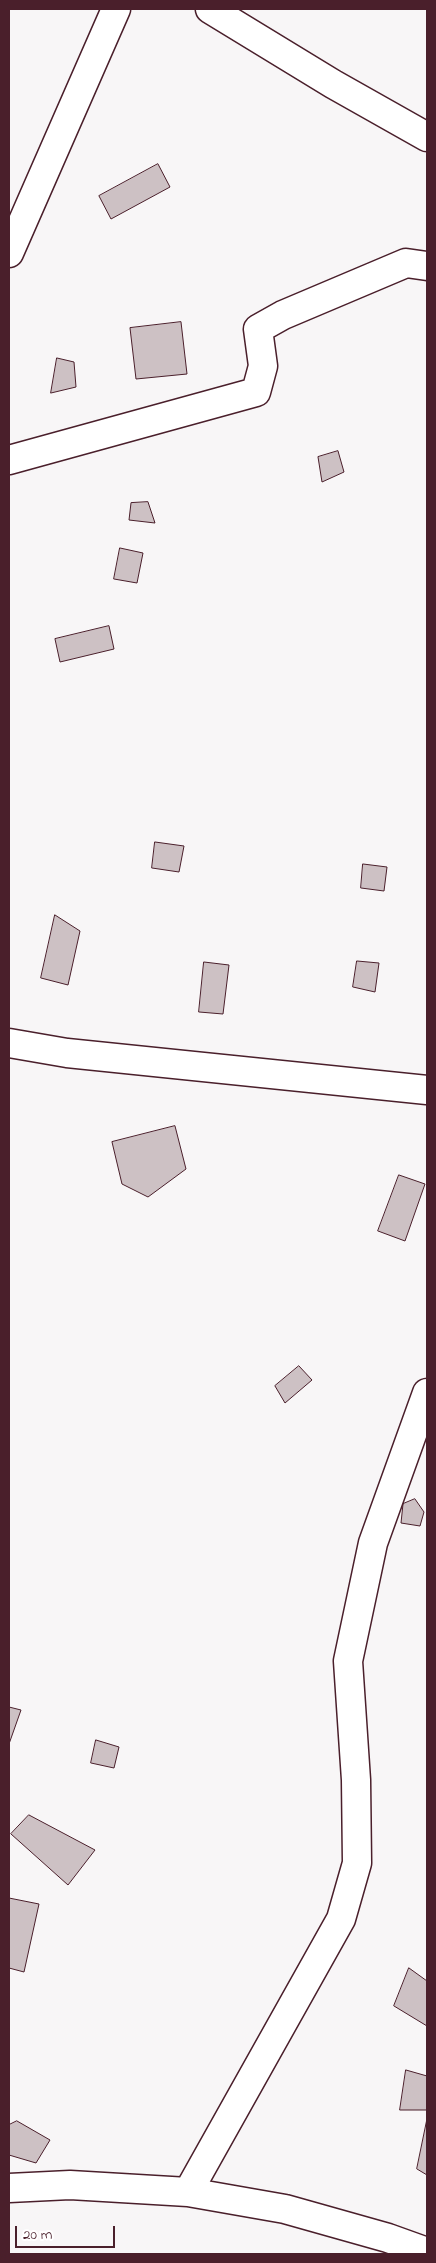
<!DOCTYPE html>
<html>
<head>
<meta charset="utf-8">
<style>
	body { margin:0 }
	#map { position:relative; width:436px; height:2263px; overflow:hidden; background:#f8f6f7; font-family:"Indie Flower",sans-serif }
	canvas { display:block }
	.frame { position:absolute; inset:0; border:10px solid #4a1f2b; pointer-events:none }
	.scale { position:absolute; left:15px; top:2226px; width:100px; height:22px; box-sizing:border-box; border:2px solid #4a1f2b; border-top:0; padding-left:6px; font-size:15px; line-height:18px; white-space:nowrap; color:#4a1f2b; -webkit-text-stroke:4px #fff; paint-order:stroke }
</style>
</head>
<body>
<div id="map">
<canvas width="436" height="2263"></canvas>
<div class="frame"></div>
<div class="scale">20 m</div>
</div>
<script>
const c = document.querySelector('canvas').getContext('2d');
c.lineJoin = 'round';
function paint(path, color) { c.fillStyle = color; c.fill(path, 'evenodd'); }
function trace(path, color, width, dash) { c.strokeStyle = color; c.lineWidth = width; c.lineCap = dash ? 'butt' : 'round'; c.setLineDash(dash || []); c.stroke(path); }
const building = new Path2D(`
	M 158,164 L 170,187 L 111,219 L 99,196 Z
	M 181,322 L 187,374 L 136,379 L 130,328 Z
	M 57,358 L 74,362 L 76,387 L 51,393 Z
	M 338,451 L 344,472 L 322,482 L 318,457 Z
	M 148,502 L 155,523 L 129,520 L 131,503 Z
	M 120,548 L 143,553 L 137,583 L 114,579 Z
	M 109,626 L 114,649 L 60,662 L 55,639 Z
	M 155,842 L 184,846 L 179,872 L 152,868 Z
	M 363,864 L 387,867 L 384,891 L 361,888 Z
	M 55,915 L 80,931 L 68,985 L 41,978 Z
	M 357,961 L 379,963 L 375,992 L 353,987 Z
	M 204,962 L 229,965 L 223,1014 L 199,1012 Z
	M 175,1126 L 186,1169 L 148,1197 L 122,1184 L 112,1142 Z
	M 399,1175 L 425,1184 L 405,1241 L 378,1231 Z
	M 299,1366 L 312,1380 L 285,1403 L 275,1386 Z
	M 415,1499 L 424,1512 L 420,1526 L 401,1523 L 403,1504 Z
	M 9,1707 L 21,1710 L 9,1744 Z
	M 96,1740 L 119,1747 L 114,1768 L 91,1763 Z
	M 29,1815 L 95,1850 L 68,1885 L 11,1834 Z
	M 9,1898 L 39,1904 L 24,1972 L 9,1968 Z
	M 409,1968 L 427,1981 L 427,2026 L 394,2006 Z
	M 406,2070 L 427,2076 L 427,2110 L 400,2110 Z
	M 427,2119 L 427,2175 L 417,2169 Z
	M 17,2121 L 50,2140 L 36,2163 L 9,2155 L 9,2125 Z`);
const minor = new Path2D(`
	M 210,9 L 333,84 L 427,137
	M 9,253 L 116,9
	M 9,460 L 256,392 L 263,366 L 258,329 L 283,315 L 406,263 L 427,266
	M 9,1043 L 67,1053 L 427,1090
	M 9,2188 L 70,2185 L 188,2192 L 285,2209 L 388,2238 L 427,2252
	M 188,2192 L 341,1919 L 357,1863 L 356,1780 L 348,1661 L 373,1543 L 427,1393`);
paint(building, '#cdc1c4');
trace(building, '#4a1f2b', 1);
trace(minor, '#4a1f2b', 31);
trace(minor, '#fff', 28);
</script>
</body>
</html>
